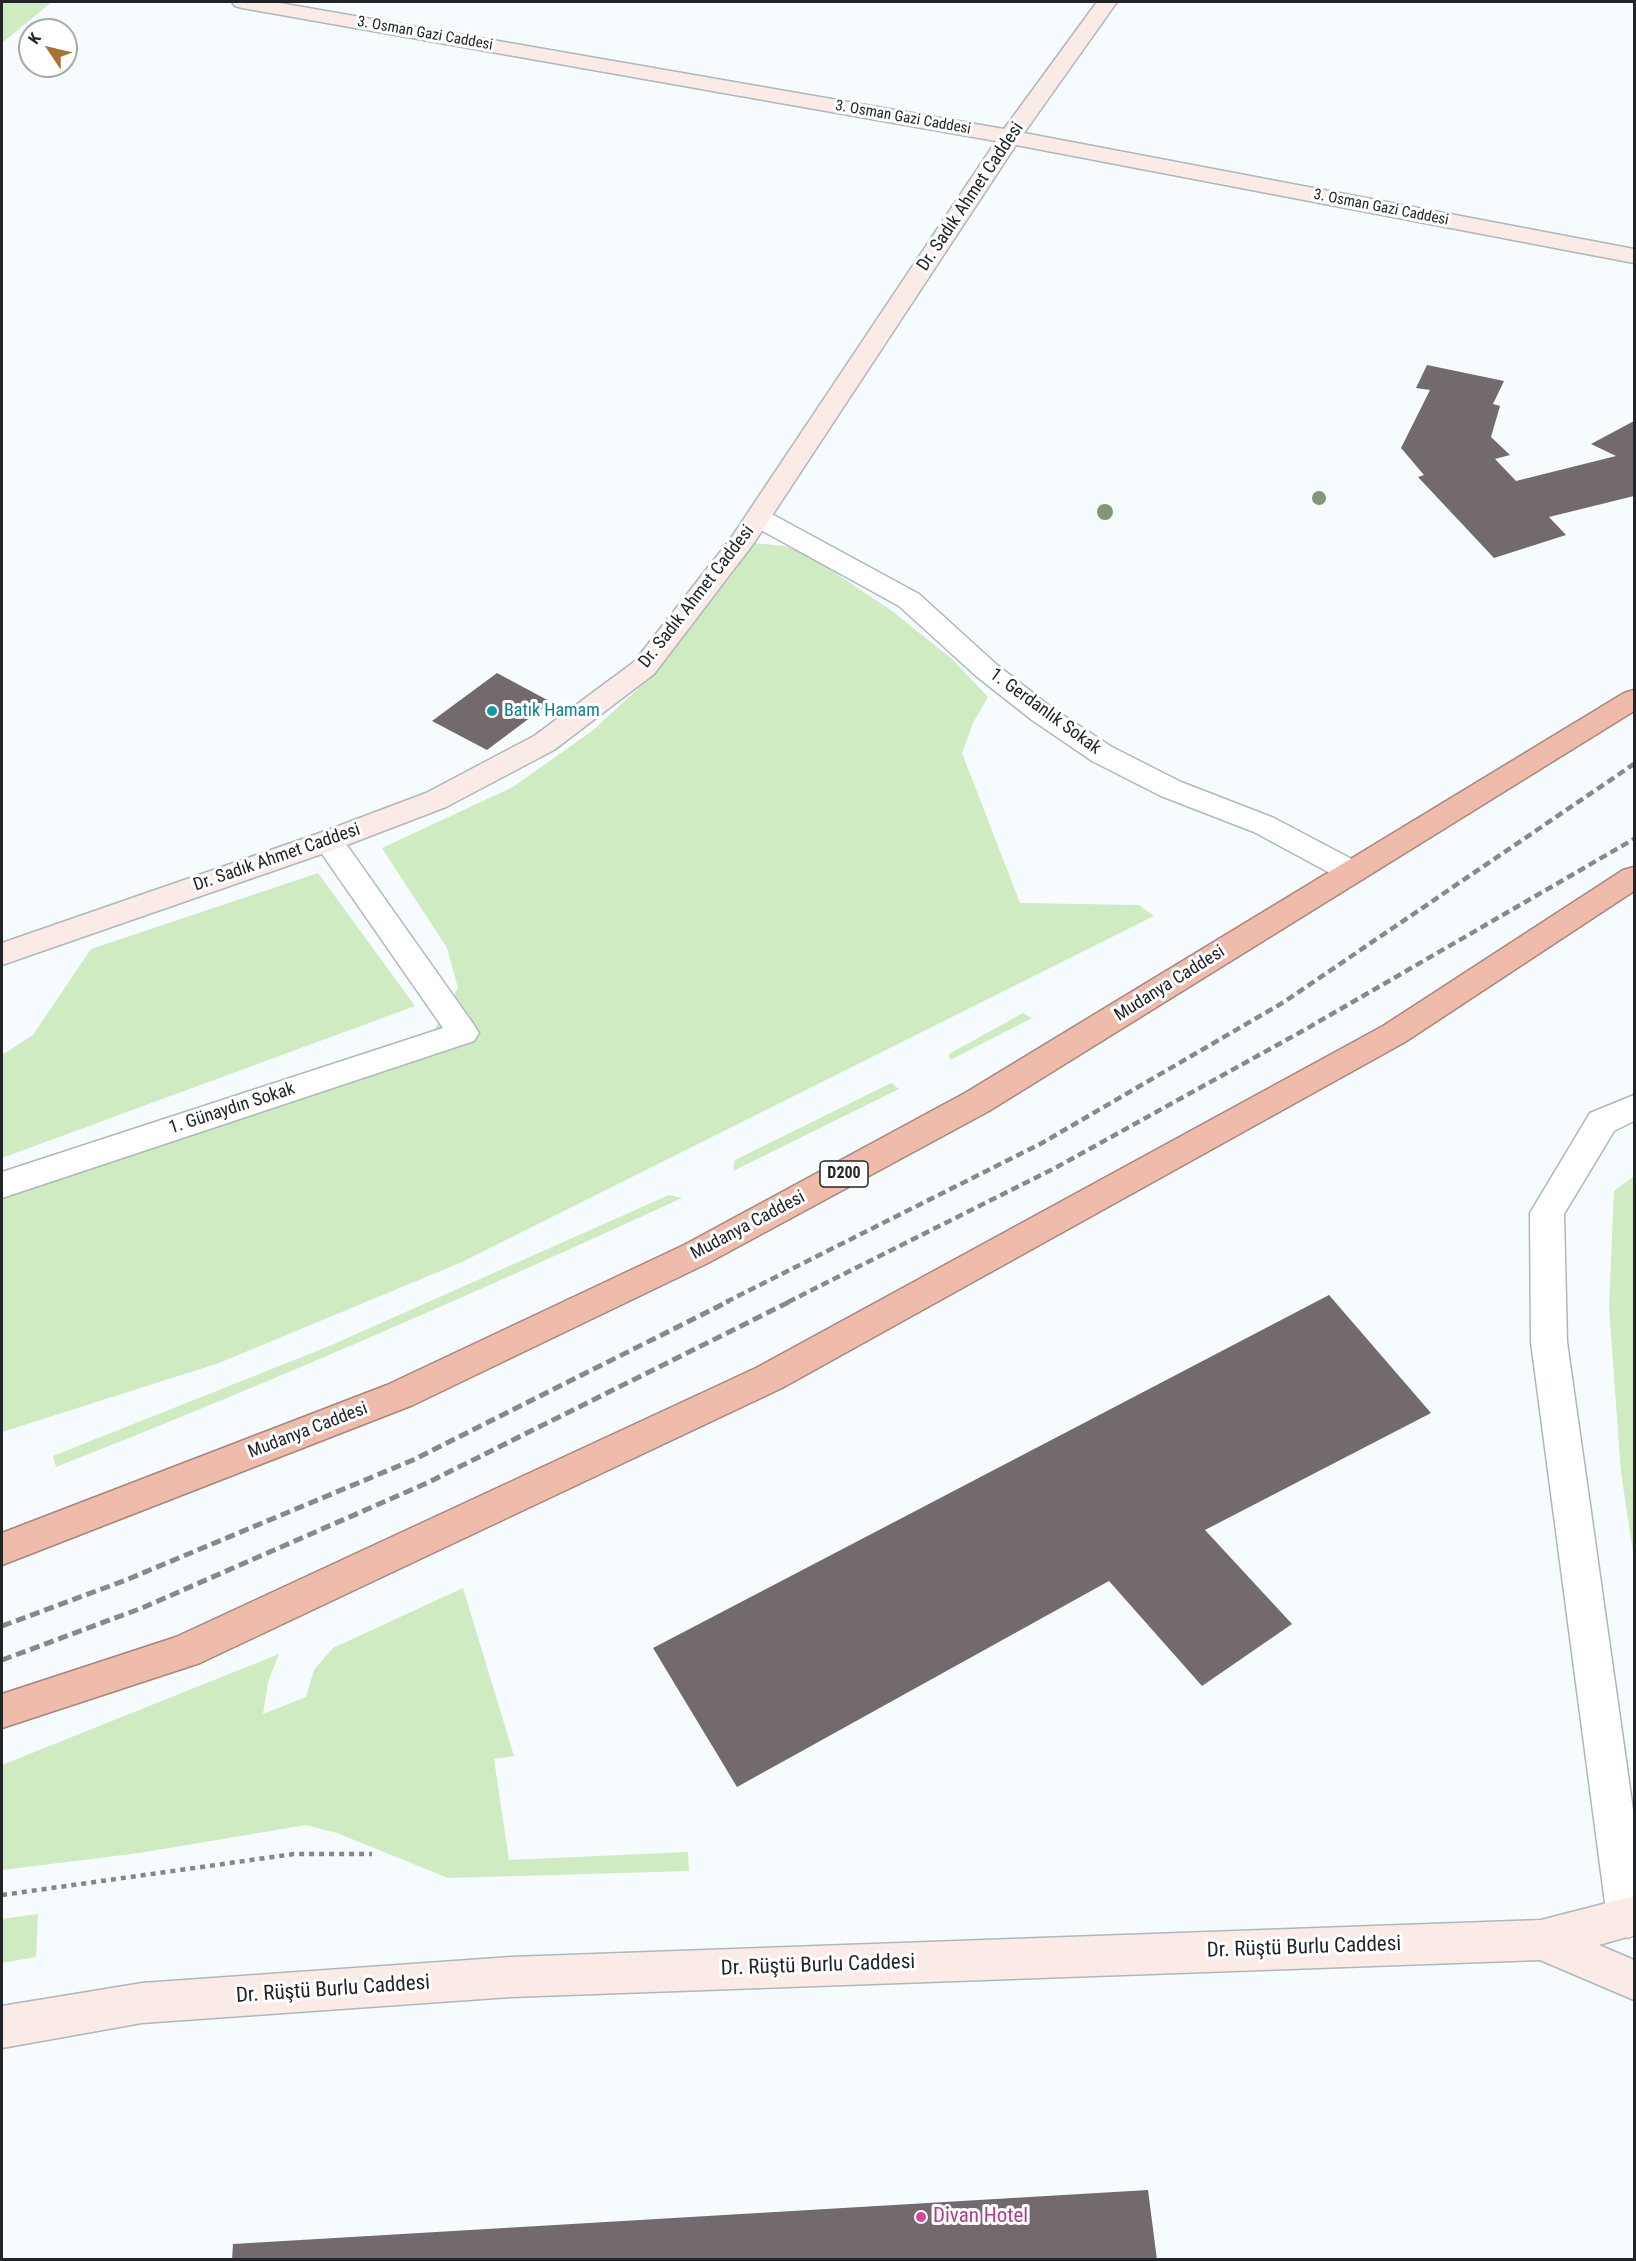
<!DOCTYPE html>
<html>
<head>
<meta charset="utf-8">
<style>
	body { margin:0 }
	#map { position:relative; width:1636px; height:2261px; overflow:hidden; background:#f6fbfe; font-family:"Roboto Condensed",sans-serif }
	canvas { display:block }
	.frame { position:absolute; inset:0; border:3px solid #222527; pointer-events:none }
	.north { position:absolute; left:18px; top:18px; width:60px; height:60px; box-sizing:border-box; background:#fff; border:2px solid #a7a8a9; border-radius:50%; rotate:305deg; font-size:16px; font-weight:700; line-height:24px; text-align:center; color:#222527 }
	.north::after { content:''; display:block; margin:auto; width:21px; height:27px; background:#ab7131; clip-path:polygon(50% 0,100% 100%,50% 72%,0 100%) }
</style>
</head>
<body>
<div id="map">
<canvas width="1636" height="2261"></canvas>
<div class="frame"></div>
<div class="north">K</div>
</div>
<script>
const c = document.querySelector('canvas').getContext('2d');
c.lineJoin = 'round';
function paint(path, color) { c.fillStyle = color; c.fill(path, 'evenodd'); }
function trace(path, color, width, dash) { c.strokeStyle = color; c.lineWidth = width; c.lineCap = dash ? 'butt' : 'round'; c.setLineDash(dash || []); c.stroke(path); }
function label(font, color, halo, rows, align = 'center') {
  c.font = font + ' "Roboto Condensed",sans-serif'; c.lineWidth = 6; c.setLineDash([]); c.textBaseline = 'middle'; c.strokeStyle = halo; c.fillStyle = color; for (const [text, x, y, turn = 0] of rows) {
    c.save(); c.translate(x, y); c.rotate((+turn || 0) * Math.PI / 180); c.textAlign = isNaN(turn) ? turn : align; if (halo) c.strokeText(text, 0, 0); c.fillText(text, 0, 0); c.restore();
  }
}
const green = new Path2D(`
	M 2,2 L 52,2 L 2,43 Z
	M 753,543 L 785,546 L 810,556 L 892,611 L 952,659 L 988,697 L 973,723 L 962,753 L 1020,903 L 1139,905 L 1154,916 L 462,1262 L 219,1363 L 2,1432 L 2,1197 L 419,1057 L 458,988 L 447,948 L 382,848 L 513,787 L 592,731 L 655,673 L 735,571 Z
	M 318,873 L 415,1006 L 2,1158 L 2,1055 L 33,1035 L 91,949 Z
	M 1023,1013 L 1032,1018 L 950,1060 L 949,1054 Z
	M 891,1083 L 899,1089 L 733,1171 L 735,1160 Z
	M 1634,1176 L 1634,1559 L 1621,1472 L 1609,1308 L 1614,1191 Z
	M 669,1195 L 682,1198 C 475,1293 268,1384 56,1467 L 53,1456 L 327,1347 Z
	M 463,1588 L 514,1756 L 494,1759 L 509,1860 L 688,1852 L 689,1871 L 448,1878 L 337,1833 L 306,1825 L 139,1853 L 2,1870 L 2,1765 L 279,1654 L 268,1682 L 263,1714 L 306,1697 L 314,1670 L 333,1648 Z
	M 38,1914 L 36,1957 L 2,1963 L 2,1919 Z`);
const building = new Path2D(`
	M 1427,365 L 1504,381 L 1493,404 L 1500,406 L 1491,437 L 1510,455 L 1495,459 L 1516,481 L 1616,456 L 1591,444 L 1634,421 L 1634,496 L 1549,517 L 1566,535 L 1494,558 L 1418,477 L 1424,475 L 1401,448 L 1430,390 L 1416,388 Z
	M 497,673 L 551,702 L 487,750 L 432,721 Z
	M 1329,1295 L 1431,1413 L 1205,1530 L 1292,1624 L 1202,1686 L 1109,1581 L 737,1787 L 653,1648 Z
	M 1148,2190 L 1157,2260 L 232,2260 L 233,2244 Z`);
const path = new Path2D(`
	M 2,1895 L 294,1854 L 372,1854`);
const lane = new Path2D(`
	M 1634,1095 L 1634,1121 L 1614,1131 L 1564,1214 L 1567,1342 L 1634,1817 L 1634,1935 L 1628,1938 L 1613,1932 L 1607,1918 L 1531,1342 L 1530,1213 L 1590,1113 Z`);
const street = new Path2D(`
	M 759,510 L 768,512 L 919,594 L 996,664 L 1052,708 L 1112,747 L 1181,782 L 1274,818 L 1363,865 L 1367,872 L 1363,879 L 1352,882 L 1341,879 L 1254,832 L 1161,796 L 1092,761 L 1032,720 L 976,676 L 899,606 L 750,524 L 746,518 L 750,512 Z
	M 328,831 L 339,834 L 474,1025 L 479,1033 L 474,1041 L 2,1198 L 2,1172 L 443,1028 L 313,841 L 317,834 Z`);
const secondary = new Path2D(`
	M 232,2 L 274,2 L 1004,129 L 1097,2 L 1117,2 L 1024,133 L 1634,249 L 1634,263 L 1016,145 L 754,543 L 654,674 L 554,750 L 446,807 L 339,848 L 2,965 L 2,943 L 317,834 L 426,793 L 534,736 L 634,662 L 731,538 L 996,141 L 242,8 L 235,6 Z
	M 1634,1896 L 1634,1935 L 1599,1945 L 1634,1960 L 1634,2000 L 1540,1960 L 511,1997 L 142,2023 L 2,2048 L 2,2006 L 142,1983 L 511,1957 L 1541,1920 Z`);
const highway = new Path2D(`
	M 1634,690 L 1634,711 L 989,1111 L 708,1263 L 413,1405 L 2,1565 L 2,1533 L 387,1385 L 684,1245 L 965,1093 L 1624,693 Z
	M 1634,867 L 1634,891 L 1405,1042 L 782,1388 L 200,1663 L 2,1728 L 2,1694 L 176,1637 L 756,1368 L 1383,1026 L 1623,870 Z`);
const railFar1 = new Path2D(`
	M 726,1302 L 1042,1143 L 1284,1002 L 1634,764
	M 788,1302 L 1057,1167 L 1306,1029 L 1634,839`);
const rail = new Path2D(`
	M 2,1626 L 126,1580 L 413,1460 L 729,1301
	M 2,1660 L 142,1608 L 427,1483 L 791,1301`);
const trees = [
	[1319,498,7],
	[1105,512,8]
];
const markers = [
	[492,711,6,"#0f9aa8"],
	[921,2217,6,"#d1479c"]
];
const farStreetnames = [
	["3. Osman Gazi Caddesi",425,34,10],
	["3. Osman Gazi Caddesi",903,118,10],
	["3. Osman Gazi Caddesi",1381,208,11]
];
const shields = [
	[844,1174,48]
];
const shieldNames = [
	["D200",844,1174]
];
const streetNames = [
	["Dr. Sadık Ahmet Caddesi",971,197,-56],
	["Dr. Sadık Ahmet Caddesi",697,597,-52],
	["1. Gerdanlık Sokak",1045,712,36],
	["Dr. Sadık Ahmet Caddesi",277,858,-19],
	["Mudanya Caddesi",1170,984,-32],
	["1. Günaydın Sokak",232,1109,-18],
	["Mudanya Caddesi",748,1226,-28],
	["Mudanya Caddesi",308,1431,-21]
];
const cultureNames = [
	["Batık Hamam",504,711]
];
const nearStreetnames = [
	["Dr. Rüştü Burlu Caddesi",1304,1948,-2],
	["Dr. Rüştü Burlu Caddesi",818,1966,-2],
	["Dr. Rüştü Burlu Caddesi",333,1990,-4]
];
const nearHotelnames = [
	["Divan Hotel",933,2217]
];
paint(green, '#ceebc2');
paint(building, '#736a6d');
trace(lane, '#afb7bd', 3);
trace(street, '#afb7bd', 3);
trace(secondary, '#afb7bd', 3);
trace(highway, '#a7867d', 3);
trace(path, '#838789', 4.5, [5, 5]);
paint(lane, '#fff');
paint(street, '#fff');
paint(secondary, '#faebe6');
paint(highway, '#efbbab');
trace(railFar1, '#868a8d', 4.5, [8, 4.5]);
trace(rail, '#868a8d', 5, [10, 5]);
c.fillStyle = '#829779';
for (const [x, y, r] of trees) { c.beginPath(); c.arc(x, y, r, 0, 2 * Math.PI); c.fill(); }
for (const [x, y, r, color] of markers) { const dot = new Path2D(); dot.arc(x, y, r, 0, 2 * Math.PI); c.fillStyle = color; c.fill(dot); trace(dot, '#fff', 2); }
label('15px', '#222527', '#fff', farStreetnames);
for (const [x, y, w] of shields) { const box = new Path2D(); box.roundRect(x - w / 2, y - 13, w, 26, 4.5); c.fillStyle = '#fff'; c.fill(box); trace(box, '#222527', 1.5); }
label('bold 16px', '#222527', null, shieldNames);
label('18px', '#222527', '#fff', streetNames);
label('18px', '#0d838f', '#fff', cultureNames, 'left');
label('21px', '#222527', '#fff', nearStreetnames);
label('21px', '#b23c85', '#fff', nearHotelnames, 'left');
</script>
</body>
</html>
